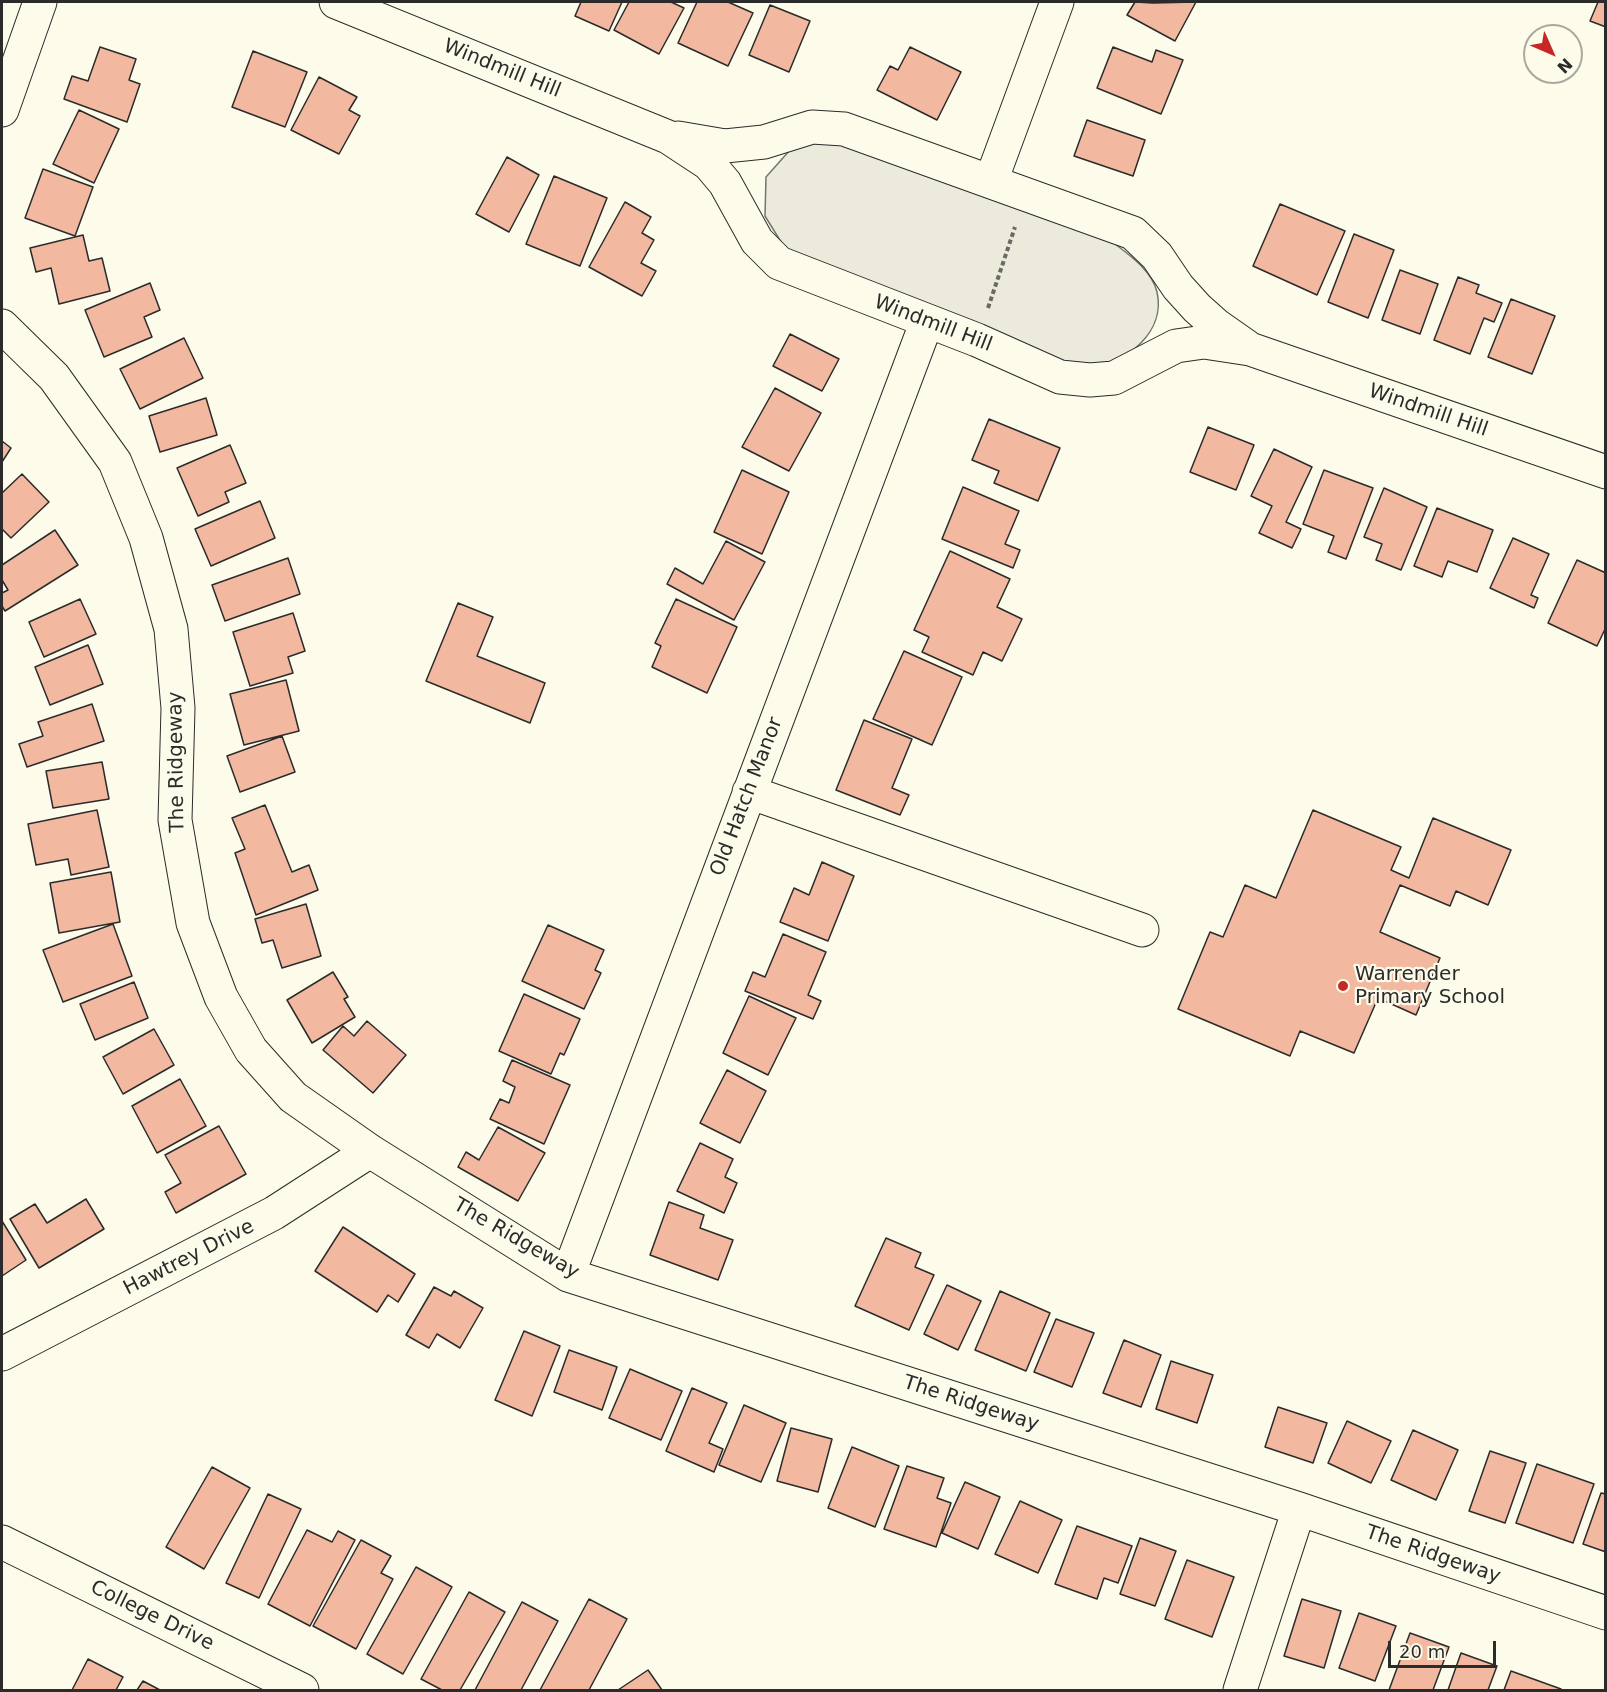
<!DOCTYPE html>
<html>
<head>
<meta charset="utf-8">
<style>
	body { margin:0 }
	#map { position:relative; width:1607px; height:1692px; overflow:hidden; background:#fdfbea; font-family:"DejaVu Sans",sans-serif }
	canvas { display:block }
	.frame { position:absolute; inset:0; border:3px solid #2b2b2b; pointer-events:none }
	.north { position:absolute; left:1523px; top:24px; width:60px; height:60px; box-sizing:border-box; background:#fdfbea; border:2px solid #a9a89e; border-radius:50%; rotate:135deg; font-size:16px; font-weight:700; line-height:24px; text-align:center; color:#2b2b2b }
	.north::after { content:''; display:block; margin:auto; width:21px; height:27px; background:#c62828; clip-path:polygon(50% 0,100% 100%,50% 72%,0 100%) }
	.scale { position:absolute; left:1388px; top:1641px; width:108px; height:27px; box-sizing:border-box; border:3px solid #2b2b2b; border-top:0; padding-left:8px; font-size:18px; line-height:21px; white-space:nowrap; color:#2b2b2b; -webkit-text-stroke:4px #fdfbea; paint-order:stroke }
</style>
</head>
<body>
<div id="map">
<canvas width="1607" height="1692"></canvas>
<div class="frame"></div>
<div class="north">N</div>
<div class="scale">20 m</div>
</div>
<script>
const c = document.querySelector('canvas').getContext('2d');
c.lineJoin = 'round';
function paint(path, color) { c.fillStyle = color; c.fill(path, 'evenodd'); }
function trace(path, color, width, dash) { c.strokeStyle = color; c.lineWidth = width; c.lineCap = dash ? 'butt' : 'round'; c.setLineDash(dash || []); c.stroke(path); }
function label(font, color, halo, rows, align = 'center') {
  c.font = font + ' "DejaVu Sans",sans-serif'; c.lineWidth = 4.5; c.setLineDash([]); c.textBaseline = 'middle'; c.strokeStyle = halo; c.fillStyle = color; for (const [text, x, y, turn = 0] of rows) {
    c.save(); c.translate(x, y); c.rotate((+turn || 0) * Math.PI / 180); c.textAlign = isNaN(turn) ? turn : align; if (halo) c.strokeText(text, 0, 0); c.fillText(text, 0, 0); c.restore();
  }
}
const green = new Path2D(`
	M 834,138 L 1111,241 C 1128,254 1152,270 1157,292 C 1166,331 1128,363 1092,366 C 1084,367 1073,363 1065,362 L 786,250 L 765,216 L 766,177 L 790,150 Z`);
const building = new Path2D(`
	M 581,2 L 622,2 L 609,31 L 575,16 Z
	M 629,2 L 671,2 L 684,8 L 659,54 L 614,30 Z
	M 697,2 L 728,2 L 753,13 L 728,66 L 678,43 Z
	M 1135,2 L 1153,3 L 1196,2 L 1175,41 L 1127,15 Z
	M 1598,2 L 1606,2 L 1606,27 L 1590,21 Z
	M 770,5 L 810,21 L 789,72 L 749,55 Z
	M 100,47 L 136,59 L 129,80 L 140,84 L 127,122 L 64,99 L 72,76 L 88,81 Z
	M 910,47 L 961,72 L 937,120 L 877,90 L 890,66 L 898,70 Z
	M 1113,47 L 1152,62 L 1156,50 L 1183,60 L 1161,114 L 1097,88 Z
	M 253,51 L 307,72 L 285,127 L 232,107 Z
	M 319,77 L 357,97 L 349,110 L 360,116 L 339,154 L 291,130 Z
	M 79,110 L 119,129 L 94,183 L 53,164 Z
	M 1087,120 L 1145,140 L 1133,176 L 1074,156 Z
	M 507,157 L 539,175 L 509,232 L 476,214 Z
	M 43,169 L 93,187 L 75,236 L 25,218 Z
	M 554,176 L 607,198 L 580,266 L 526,244 Z
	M 625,202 L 651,217 L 642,233 L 654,240 L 641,263 L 656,271 L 642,296 L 589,267 Z
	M 1280,204 L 1345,231 L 1317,295 L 1253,266 Z
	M 1354,234 L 1394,250 L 1368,318 L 1328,302 Z
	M 83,235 L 89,261 L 102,258 L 110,291 L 59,304 L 51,268 L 36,272 L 30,248 Z
	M 1400,270 L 1438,284 L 1420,334 L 1382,320 Z
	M 1458,277 L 1479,285 L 1476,293 L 1502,303 L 1494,322 L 1484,318 L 1470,354 L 1434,340 Z
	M 150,283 L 160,310 L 144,317 L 152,337 L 104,357 L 85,310 Z
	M 1511,299 L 1555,316 L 1532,374 L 1488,357 Z
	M 790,334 L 839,359 L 822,391 L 773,366 Z
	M 184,338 L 203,378 L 140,409 L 120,369 Z
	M 775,388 L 821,413 L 789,471 L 742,447 Z
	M 206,398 L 217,435 L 160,452 L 149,416 Z
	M 989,419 L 1060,448 L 1038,501 L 994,483 L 999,471 L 972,460 Z
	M 1208,427 L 1254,445 L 1236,490 L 1190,472 Z
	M 2,441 L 11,448 L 2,462 Z
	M 230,445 L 246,483 L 225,492 L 229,502 L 198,516 L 177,468 Z
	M 1274,449 L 1312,467 L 1286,522 L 1301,529 L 1292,548 L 1259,533 L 1272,506 L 1251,496 Z
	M 742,470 L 789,492 L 762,554 L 714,532 Z
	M 1324,470 L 1373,488 L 1346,559 L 1328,552 L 1334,536 L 1303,524 Z
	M 22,474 L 49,502 L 11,538 L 2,529 L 2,493 Z
	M 963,487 L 1019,511 L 1005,544 L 1020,550 L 1013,568 L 942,539 Z
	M 1384,488 L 1427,507 L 1401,570 L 1376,560 L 1382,544 L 1364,537 Z
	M 260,501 L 275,538 L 211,566 L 195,529 Z
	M 1437,508 L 1493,530 L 1477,572 L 1448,561 L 1442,577 L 1414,566 Z
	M 55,530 L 78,565 L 5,611 L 2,606 L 2,593 L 8,590 L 2,580 L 2,565 Z
	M 1513,538 L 1549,554 L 1531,595 L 1538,598 L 1534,608 L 1490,588 Z
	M 726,541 L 765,562 L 734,620 L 667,584 L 675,568 L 703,584 Z
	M 950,551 L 1010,579 L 997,607 L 1022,619 L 1002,661 L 983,652 L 973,675 L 922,652 L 929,637 L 914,630 Z
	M 288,558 L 300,594 L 225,621 L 212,585 Z
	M 1577,560 L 1606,573 L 1606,627 L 1597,646 L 1548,623 Z
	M 80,599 L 96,634 L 44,657 L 29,622 Z
	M 676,599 L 737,627 L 707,693 L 652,667 L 661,646 L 655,643 Z
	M 458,603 L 493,617 L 477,656 L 545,683 L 530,723 L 426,681 Z
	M 293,613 L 305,651 L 288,657 L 293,673 L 250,686 L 233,632 Z
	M 88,645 L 103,684 L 50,705 L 35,667 Z
	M 904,651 L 962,677 L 932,745 L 873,719 Z
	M 286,680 L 299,731 L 244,745 L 230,694 Z
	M 92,704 L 104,741 L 27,767 L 19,744 L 43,736 L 38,722 Z
	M 864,720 L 912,739 L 892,788 L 909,795 L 900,815 L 836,790 Z
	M 282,736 L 295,772 L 240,792 L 227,756 Z
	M 102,762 L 109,799 L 53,808 L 46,771 Z
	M 265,805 L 292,872 L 309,865 L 318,890 L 256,915 L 235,853 L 245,849 L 232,818 Z
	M 97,810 L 109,867 L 71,875 L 68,859 L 36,865 L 28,824 Z
	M 1313,810 L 1401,847 L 1391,870 L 1409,878 L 1433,818 L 1511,850 L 1488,905 L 1456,891 L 1450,906 L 1400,885 L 1380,932 L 1440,958 L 1416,1015 L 1378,998 L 1354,1053 L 1300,1031 L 1290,1056 L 1178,1009 L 1210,932 L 1223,937 L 1245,885 L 1276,898 Z
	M 822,862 L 854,876 L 828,941 L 780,922 L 794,888 L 809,895 Z
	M 111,872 L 120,922 L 59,933 L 50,883 Z
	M 306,904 L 321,956 L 282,968 L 273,940 L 262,943 L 255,919 Z
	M 113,924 L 132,976 L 63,1002 L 43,950 Z
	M 548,925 L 604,950 L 595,970 L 601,973 L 584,1009 L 522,981 Z
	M 783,934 L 826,952 L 808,995 L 821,1001 L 813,1019 L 745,991 L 753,972 L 765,977 Z
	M 333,972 L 348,997 L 344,999 L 355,1017 L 312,1043 L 287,1000 Z
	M 134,982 L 148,1018 L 95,1040 L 80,1004 Z
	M 524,994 L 580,1019 L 564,1055 L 560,1053 L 551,1074 L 499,1051 Z
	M 749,996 L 796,1018 L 768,1075 L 723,1053 Z
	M 367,1021 L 406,1055 L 373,1093 L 323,1050 L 343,1026 L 354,1036 Z
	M 154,1029 L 174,1065 L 123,1094 L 103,1057 Z
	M 512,1060 L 570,1085 L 544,1144 L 490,1119 L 500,1099 L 509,1103 L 515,1087 L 503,1081 Z
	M 727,1070 L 766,1091 L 740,1143 L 700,1123 Z
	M 180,1079 L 206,1126 L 157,1153 L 132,1106 Z
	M 219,1126 L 246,1174 L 176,1213 L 165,1192 L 181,1183 L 165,1155 Z
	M 498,1127 L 545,1153 L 518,1201 L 458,1167 L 466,1152 L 479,1160 Z
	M 700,1143 L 733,1159 L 725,1177 L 737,1183 L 724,1213 L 677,1191 Z
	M 86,1199 L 104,1229 L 39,1268 L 10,1219 L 35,1204 L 47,1223 Z
	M 669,1202 L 704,1215 L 700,1228 L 733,1240 L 718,1280 L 650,1255 Z
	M 2,1221 L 26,1260 L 2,1276 Z
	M 343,1227 L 415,1274 L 398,1302 L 388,1295 L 377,1312 L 315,1271 Z
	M 886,1238 L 921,1253 L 915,1267 L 934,1275 L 909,1330 L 855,1306 Z
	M 947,1285 L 981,1301 L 958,1350 L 924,1334 Z
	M 434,1287 L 451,1296 L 454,1291 L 483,1308 L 460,1348 L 437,1334 L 429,1348 L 406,1335 Z
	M 1000,1291 L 1050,1313 L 1026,1371 L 975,1350 Z
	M 1056,1319 L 1094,1333 L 1072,1387 L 1034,1372 Z
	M 524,1331 L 560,1346 L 532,1416 L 495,1400 Z
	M 1124,1340 L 1161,1355 L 1141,1407 L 1103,1393 Z
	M 569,1350 L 617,1367 L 602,1410 L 554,1392 Z
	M 1171,1361 L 1213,1375 L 1197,1423 L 1156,1409 Z
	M 630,1369 L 682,1391 L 661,1440 L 609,1418 Z
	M 692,1388 L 727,1403 L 709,1443 L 723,1449 L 714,1472 L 666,1451 Z
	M 744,1405 L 786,1423 L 761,1482 L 719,1465 Z
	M 1278,1407 L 1327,1423 L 1313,1463 L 1265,1447 Z
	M 1347,1421 L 1391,1441 L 1371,1483 L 1328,1463 Z
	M 791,1428 L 832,1439 L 818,1492 L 777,1481 Z
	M 1413,1430 L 1458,1450 L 1436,1500 L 1391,1480 Z
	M 852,1447 L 899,1466 L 875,1527 L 828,1508 Z
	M 1490,1451 L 1526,1463 L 1505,1523 L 1469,1511 Z
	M 1537,1464 L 1594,1484 L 1573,1543 L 1516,1523 Z
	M 907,1466 L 944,1478 L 937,1498 L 951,1503 L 936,1547 L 884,1529 Z
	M 212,1467 L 250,1488 L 204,1569 L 166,1547 Z
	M 965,1482 L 1000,1497 L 978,1549 L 942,1533 Z
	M 1601,1493 L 1606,1494 L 1606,1552 L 1583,1544 Z
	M 268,1494 L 301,1509 L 259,1598 L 226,1583 Z
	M 1020,1501 L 1062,1520 L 1038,1573 L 995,1554 Z
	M 1077,1526 L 1132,1546 L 1118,1583 L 1104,1578 L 1097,1599 L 1055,1584 Z
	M 307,1530 L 332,1542 L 338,1531 L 355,1540 L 310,1626 L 268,1604 Z
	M 1140,1538 L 1176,1551 L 1155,1606 L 1120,1594 Z
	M 361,1540 L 391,1556 L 381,1573 L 393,1579 L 356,1649 L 313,1626 Z
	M 1187,1560 L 1234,1577 L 1212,1637 L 1165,1619 Z
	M 416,1567 L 452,1587 L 403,1674 L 367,1654 Z
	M 469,1592 L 505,1612 L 460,1690 L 442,1690 L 421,1679 Z
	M 589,1599 L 627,1619 L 589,1690 L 540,1690 Z
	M 1302,1599 L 1341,1611 L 1324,1668 L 1284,1656 Z
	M 522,1602 L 558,1621 L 521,1690 L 475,1690 Z
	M 1359,1613 L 1396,1626 L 1375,1681 L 1339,1668 Z
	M 1410,1633 L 1449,1647 L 1433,1690 L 1389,1690 Z
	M 1461,1653 L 1497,1666 L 1488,1690 L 1448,1690 Z
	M 88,1659 L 123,1677 L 116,1690 L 72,1690 Z
	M 648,1670 L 662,1690 L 618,1690 Z
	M 1511,1671 L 1561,1689 L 1560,1690 L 1504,1690 Z
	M 143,1681 L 160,1690 L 137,1690 Z`);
const path = new Path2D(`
	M 988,308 L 1015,227`);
const minor = new Path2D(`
	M 336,2 L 668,137 L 709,164 L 725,183 L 757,241 L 779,263 L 977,340 L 1060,377 L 1090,380 L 1114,378 L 1176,346 L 1204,342 L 1250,349 L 1606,472
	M 2,110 L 40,2
	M 678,138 L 725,146 L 764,142 L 812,127 L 844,129 L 1133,233 L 1157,256 L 1178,287 L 1197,308 L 1216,325 L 1246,346
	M 991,181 L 1057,2
	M 2,326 L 54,377 L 115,462 L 146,538 L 171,629 L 178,708 L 175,820 L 193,923 L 221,997 L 251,1050 L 293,1097 L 370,1151 L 568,1275 L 1299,1509 L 1606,1613
	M 749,792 L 1142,930
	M 568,1275 L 927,321
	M 2,1354 L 274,1213 L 370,1151
	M 2,1542 L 302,1690
	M 1240,1690 L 1299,1509`);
const markers = [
	[1343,986,6,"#c62828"]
];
const streetNames = [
	["Windmill Hill",502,69,22],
	["Windmill Hill",933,324,21],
	["Windmill Hill",1428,411,19],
	["The Ridgeway",177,762,-91],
	["Old Hatch Manor",747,797,-69],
	["The Ridgeway",516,1239,30],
	["Hawtrey Drive",189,1258,-27],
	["The Ridgeway",971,1404,18],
	["The Ridgeway",1433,1555,19],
	["College Drive",152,1616,26]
];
const poiNames = [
	["Warrender",1355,975],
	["Primary School",1355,998]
];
paint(green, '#ecebdb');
trace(green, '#74746e', 1.5);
paint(building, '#f2b8a0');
trace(building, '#2b2b2b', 1.5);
trace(minor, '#2b2b2b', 35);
trace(path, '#6a6964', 4, [4.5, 3]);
trace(minor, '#fdfbea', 33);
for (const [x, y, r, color] of markers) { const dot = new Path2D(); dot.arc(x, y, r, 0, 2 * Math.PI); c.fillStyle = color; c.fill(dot); trace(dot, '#fdfbea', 2); }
label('20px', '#2b2b2b', '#fdfbea', streetNames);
label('20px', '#2b2b2b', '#fdfbea', poiNames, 'left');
</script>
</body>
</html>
